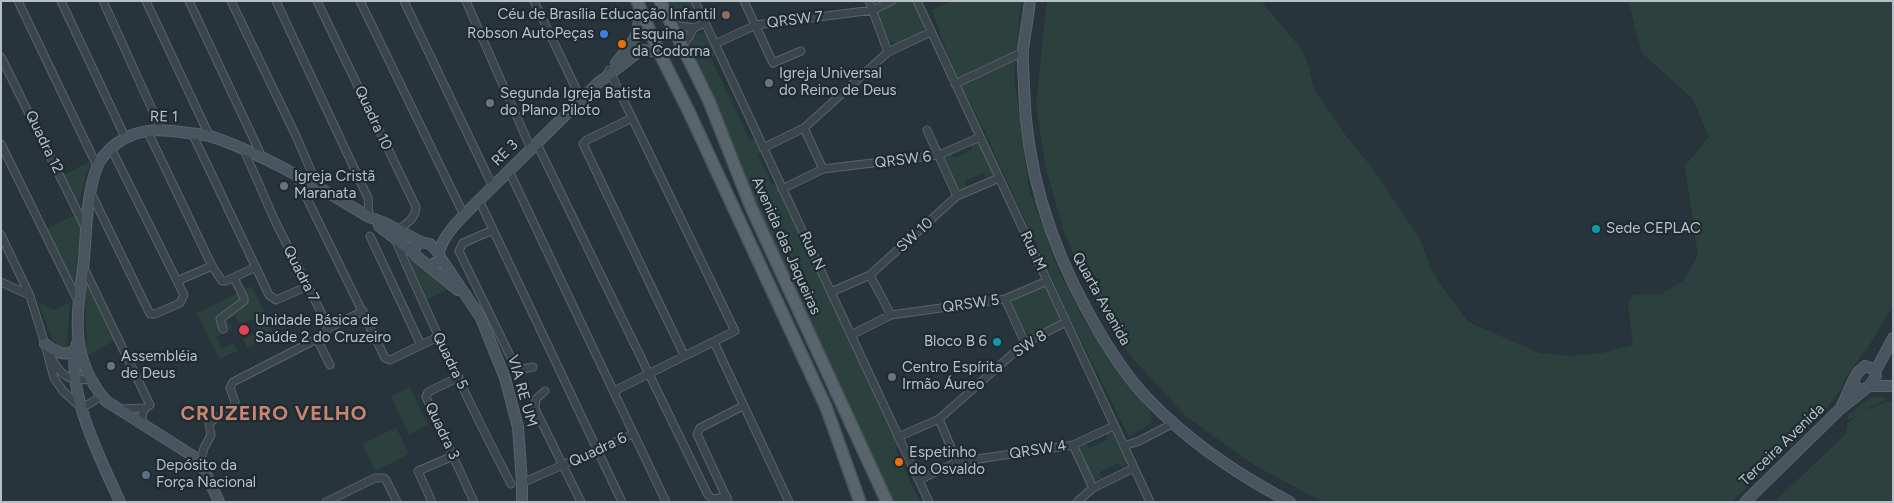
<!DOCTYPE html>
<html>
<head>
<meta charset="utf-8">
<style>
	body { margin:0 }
	#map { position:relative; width:1894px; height:503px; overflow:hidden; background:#27343c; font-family:Figtree,sans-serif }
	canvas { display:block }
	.frame { position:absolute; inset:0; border:2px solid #b7c0c7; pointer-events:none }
</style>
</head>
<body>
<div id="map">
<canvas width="1894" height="503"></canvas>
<div class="frame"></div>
</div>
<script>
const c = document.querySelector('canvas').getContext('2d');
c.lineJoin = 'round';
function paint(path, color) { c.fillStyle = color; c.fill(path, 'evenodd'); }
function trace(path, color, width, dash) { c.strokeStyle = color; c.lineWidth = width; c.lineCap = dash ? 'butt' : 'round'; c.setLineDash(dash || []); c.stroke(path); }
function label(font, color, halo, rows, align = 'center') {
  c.font = font + ' Figtree,sans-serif'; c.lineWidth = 4.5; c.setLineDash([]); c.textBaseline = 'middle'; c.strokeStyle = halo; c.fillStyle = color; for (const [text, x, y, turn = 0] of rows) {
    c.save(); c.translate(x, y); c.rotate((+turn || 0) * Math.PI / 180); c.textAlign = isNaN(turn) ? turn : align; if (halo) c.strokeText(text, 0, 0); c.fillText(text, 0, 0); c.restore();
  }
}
const green = new Path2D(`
	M 668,1 L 691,1 L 698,16 L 696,21 L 689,25 L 680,22 Z
	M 896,1 L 914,1 L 925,27 L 921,33 L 896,44 L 889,41 L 877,13 L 880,8 Z
	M 951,1 L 1021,1 L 1014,77 L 1029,189 L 1058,269 L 1085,322 L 1151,412 L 1152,422 L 1129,437 L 1069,316 L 980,121 L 954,72 L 932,10 Z
	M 1047,1 L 1261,1 L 1304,52 L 1315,91 L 1347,137 L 1373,169 L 1420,239 L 1432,271 L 1447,294 L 1468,321 L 1479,327 L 1540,353 L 1570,356 L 1602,353 L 1633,345 L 1628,304 L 1634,295 L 1662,294 L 1684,280 L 1698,255 L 1685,166 L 1709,137 L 1693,99 L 1642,53 L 1629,4 L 1630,1 L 1893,1 L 1893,306 L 1870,344 L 1844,380 L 1842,388 L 1824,412 L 1805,433 L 1731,502 L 1323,502 L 1254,465 L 1187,417 L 1134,360 L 1112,331 L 1087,286 L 1063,229 L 1045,164 L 1036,104 Z
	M 699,32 L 706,34 L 716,55 L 711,58 L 750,141 L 755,139 L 762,152 L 758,154 L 772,185 L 776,184 L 899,447 L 895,449 L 920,502 L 891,502 L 812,332 L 809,319 L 798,295 L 788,281 L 748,196 L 713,96 L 690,48 L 692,38 Z
	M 977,142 L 981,145 L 992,174 L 987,178 L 983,173 L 965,181 L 966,188 L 960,189 L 956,186 L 945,161 L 945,157 L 951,153 L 954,158 L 972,150 L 971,145 Z
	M 90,162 L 78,205 L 63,175 Z
	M 75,215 L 81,226 L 74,284 L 47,229 Z
	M 398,244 L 450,288 L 424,301 Z
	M 89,284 L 117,339 L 87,356 L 85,288 Z
	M 252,286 L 274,334 L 247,348 L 243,339 L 259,331 L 253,319 L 240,325 L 235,316 L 227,320 L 232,329 L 216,337 L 222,349 L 234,343 L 237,351 L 219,359 L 197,313 Z
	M 1040,287 L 1047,288 L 1060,319 C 1054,326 1037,334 1028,334 L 1024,332 L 1012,304 L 1015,299 Z
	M 38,302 L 54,310 L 70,302 L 67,346 L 60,348 L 52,339 Z
	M 410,387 L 428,425 L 409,434 L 391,396 Z
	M 1872,397 L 1888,398 L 1863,411 L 1893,400 L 1893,502 L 1774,502 L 1846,434 L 1848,423 L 1856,416 L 1848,420 L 1848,416 L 1862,403 Z
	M 396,427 L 409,454 L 376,471 L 362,444 Z
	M 1108,432 L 1115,435 L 1127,460 L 1127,464 L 1122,468 L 1118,463 L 1100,472 L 1101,479 L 1095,479 L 1091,476 L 1080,449 L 1083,443 L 1086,444 L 1089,448 L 1107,440 L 1106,435 Z`);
const street = new Path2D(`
	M 18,1 L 97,166
	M 61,1 L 125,137
	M 103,1 L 161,129
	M 146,1 L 209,135
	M 189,1 L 262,157
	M 231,1 L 296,136 L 318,187
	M 276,1 L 368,198 L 369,217
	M 317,1 L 416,207 C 416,218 406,224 398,230
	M 360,1 L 464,215
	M 404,1 L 493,187
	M 466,1 L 531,149
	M 534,1 L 581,99
	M 695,1 L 929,502
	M 744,1 L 773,63 L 801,51
	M 869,1 L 888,52
	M 917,1 L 1150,502
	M 671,22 L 680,26 L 694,28
	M 715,44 L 756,25 L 873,10 L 892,1
	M 682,48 L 694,28 L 705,23
	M 1,57 L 85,227
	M 609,70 L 735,331 L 614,391
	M 955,84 L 1023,52
	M 632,118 L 587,140 L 583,144 L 684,355
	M 804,128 L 823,169
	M 147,130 L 212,266 L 222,281 L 226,281 L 256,267
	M 927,130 L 957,196
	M 192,133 L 269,295 L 276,300 L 308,286
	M 1,144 L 78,301
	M 537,144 L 708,495 L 713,499 L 727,497
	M 763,148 L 804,128 L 888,52 L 931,32
	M 509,171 L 666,502
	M 296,176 L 385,358 L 390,360 L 438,337
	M 782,189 L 823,169 L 939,155 L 980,137
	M 91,193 L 150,314 L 155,314 L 180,303 L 184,295 L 111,148
	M 479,200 L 622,502
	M 493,230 L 463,243 L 459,251 L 514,364 L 523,369 L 533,367
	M 1,235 L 30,296 L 45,344 L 54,378 L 63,391 L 77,404 L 87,405 L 102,396
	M 370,236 L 421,345
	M 395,239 C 431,322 469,404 511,484
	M 83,266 L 150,405 C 142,410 141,415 143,424
	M 870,275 L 891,315
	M 177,281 L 212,266
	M 1,282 L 29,295
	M 831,292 L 870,275 L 957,196 L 999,178
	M 1005,299 L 1025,343
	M 329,328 L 363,311
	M 223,329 L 220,319 L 244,301 L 244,298 L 234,278
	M 851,335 L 891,315 L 1005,299 L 1047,281
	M 317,339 L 330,365
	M 714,342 L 789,502
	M 51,357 C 60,375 69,382 90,379
	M 459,377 L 428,392 L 426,397 L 474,502
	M 545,391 L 536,399 L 535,409 L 581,502
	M 121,409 L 145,408
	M 939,419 L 957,462
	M 898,437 L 939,419 L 1025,343 L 1066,322
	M 1073,445 L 1093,488
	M 1124,446 L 1139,441 L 1174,423
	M 200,462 L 204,448 L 211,435 L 209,424 L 213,420 L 235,407 L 235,402 L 230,388 L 233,382 L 317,339 L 329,328 L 275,221 L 244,150
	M 919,480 L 957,462 L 1073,445 L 1114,426
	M 522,483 L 633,434
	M 728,501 L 697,434 L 700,428 L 743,406
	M 326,502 L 375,478 L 384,478 L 386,480 L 397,502
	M 432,502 L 418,471 L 453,456
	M 1077,502 L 1093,488 L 1134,468`);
const secondary = new Path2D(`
	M 1030,1 C 1028,17 1025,34 1023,50 C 1022,62 1024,75 1024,88 C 1026,168 1050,244 1089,314 C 1105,343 1124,374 1147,398 C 1189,442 1236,474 1290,502
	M 616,63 C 634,41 640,37 639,8
	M 379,226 L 414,253
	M 439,253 C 442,238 454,226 464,215 L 598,83 L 641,50 L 659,52
	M 440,257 L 481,318 L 505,378 L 518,427 L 522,483 L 522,502
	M 430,266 L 440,260 L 439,253 L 430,244 L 421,242 L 416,245 L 414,253 L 416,256 L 458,290
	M 77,343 C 64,389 101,460 120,502
	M 45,344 C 55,351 64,358 75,350
	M 1865,366 L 1874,369 L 1876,376 C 1870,387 1860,398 1853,381 L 1858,372 Z
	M 1875,372 L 1893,338
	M 1869,386 L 1891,386
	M 1841,408 L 1853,381
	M 219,502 L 204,469 L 193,456 L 106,401 C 70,359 76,319 83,268 C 87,235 85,199 97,167 C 100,159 109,149 116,144 C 138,127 162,129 188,133 C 195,134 203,134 210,136 C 264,154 320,188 369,217 L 385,223 L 421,242
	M 1745,502 L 1840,409 L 1864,390`);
const primary = new Path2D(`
	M 637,1 L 659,52 L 689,112 L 826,407 L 860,502
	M 660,1 L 709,101 L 751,207 L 887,502`);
const markers = [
	[726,15,5,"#8d6e63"],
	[604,34,5,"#3f7fe0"],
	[622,44,5,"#e8710a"],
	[769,83,5,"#6b7280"],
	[490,103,5,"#6b7280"],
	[284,186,5,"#6b7280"],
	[1596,229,5,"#0f9aa8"],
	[244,330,6,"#e0444e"],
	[997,342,5,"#0f9aa8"],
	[111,366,5,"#6b7280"],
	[892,377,5,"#6b7280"],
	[899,462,5,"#e8710a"],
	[146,475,5,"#5c6f8a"]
];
const poiNames = [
	["Céu de Brasília Educação Infantil",716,15,"right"],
	["Robson AutoPeças",594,34,"right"],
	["Esquina",632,35],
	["da Codorna",632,52],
	["Igreja Universal",779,74],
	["do Reino de Deus",779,91],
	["Segunda Igreja Batista",500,94],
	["do Plano Piloto",500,111],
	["Igreja Cristã",294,177],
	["Maranata",294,194],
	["Sede CEPLAC",1606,229],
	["Unidade Básica de",255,321],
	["Saúde 2 do Cruzeiro",255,338],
	["Bloco B 6",987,342,"right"],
	["Assembléia",121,357],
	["de Deus",121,374],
	["Centro Espírita",902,368],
	["Irmão Áureo",902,385],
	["Espetinho",909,453],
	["do Osvaldo",909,470],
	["Depósito da",156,466],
	["Força Nacional",156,483]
];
const streetNames = [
	["QRSW 7",795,20,-7],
	["RE 1",164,117,1],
	["Quadra 10",373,118,65],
	["Quadra 12",44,142,64],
	["RE 3",505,153,-45],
	["QRSW 6",903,160,-7],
	["SW 10",915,235,-42],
	["Avenida das Jaqueiras",786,246,66],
	["Rua N",812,251,65],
	["Rua M",1033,251,65],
	["Quadra 7",301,274,63],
	["Quarta Avenida",1101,299,61],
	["QRSW 5",971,304,-8],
	["SW 8",1030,344,-33],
	["Quadra 5",450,361,64],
	["VIA RE UM",522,391,74],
	["Quadra 3",442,431,65],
	["Terceira Avenida",1782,445,-44],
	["Quadra 6",598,450,-25],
	["QRSW 4",1038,450,-9]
];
const districtNames = [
	["CRUZEIRO VELHO",274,414]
];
paint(green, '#2c413d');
trace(street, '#59636a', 9);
trace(secondary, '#59636a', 12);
trace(primary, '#475158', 14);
trace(street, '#3b454c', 7);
trace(secondary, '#49555e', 10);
trace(primary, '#59656c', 11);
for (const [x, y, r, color] of markers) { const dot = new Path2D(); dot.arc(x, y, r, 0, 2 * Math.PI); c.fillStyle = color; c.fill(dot); trace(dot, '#202a31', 2); }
label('15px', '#b7c0c7', '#202a31', poiNames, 'left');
label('15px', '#b7c0c7', '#202a31', streetNames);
c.letterSpacing = '1px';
label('bold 20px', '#c88670', '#202a31', districtNames);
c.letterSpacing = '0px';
</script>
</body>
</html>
